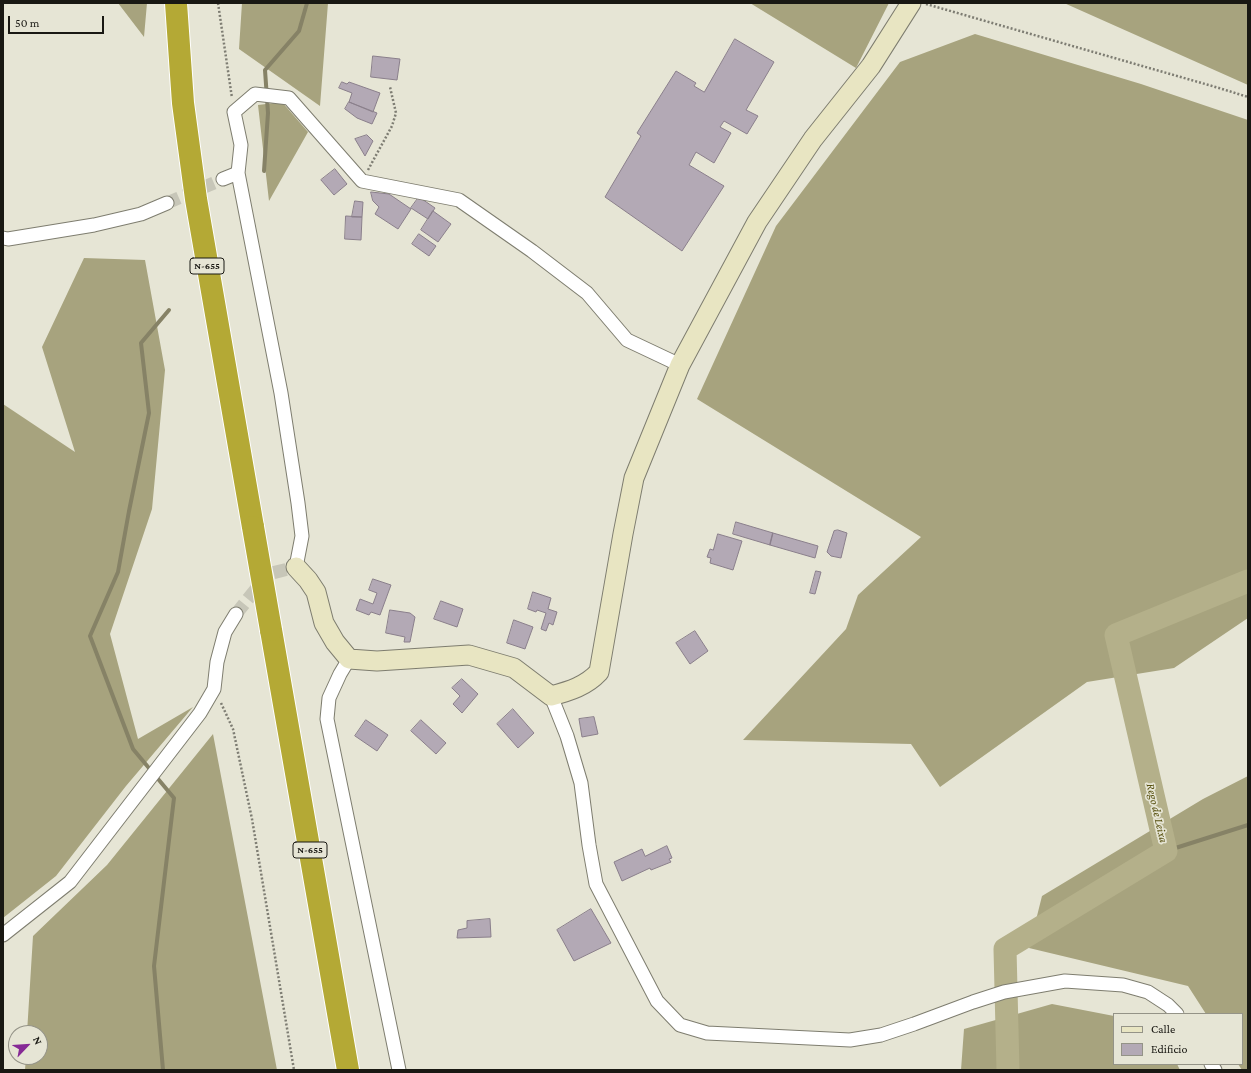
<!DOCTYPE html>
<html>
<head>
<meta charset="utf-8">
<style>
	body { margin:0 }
	#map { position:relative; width:1251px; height:1073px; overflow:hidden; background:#e6e5d5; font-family:"Crimson Pro",serif }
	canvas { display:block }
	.frame { position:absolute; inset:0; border:4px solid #191813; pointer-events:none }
	.legend { position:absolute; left:1113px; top:1013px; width:130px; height:52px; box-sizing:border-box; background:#e6e5d5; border:1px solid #949387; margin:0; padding:5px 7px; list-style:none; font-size:12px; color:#191813 }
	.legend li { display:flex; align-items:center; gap:8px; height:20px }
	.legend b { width:20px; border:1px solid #949387 }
	.north { position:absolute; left:8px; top:1025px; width:40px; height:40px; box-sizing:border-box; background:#e6e5d5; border:1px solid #949387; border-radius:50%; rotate:65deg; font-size:11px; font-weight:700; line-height:16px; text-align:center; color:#191813 }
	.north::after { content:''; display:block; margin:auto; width:14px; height:18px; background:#862a95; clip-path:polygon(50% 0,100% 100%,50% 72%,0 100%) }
	.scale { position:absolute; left:8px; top:16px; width:96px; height:18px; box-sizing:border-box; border:2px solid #191813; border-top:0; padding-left:5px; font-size:12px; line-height:14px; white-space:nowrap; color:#191813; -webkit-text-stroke:3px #e6e5d5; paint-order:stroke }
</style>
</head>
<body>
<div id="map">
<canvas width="1251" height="1073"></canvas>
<div class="frame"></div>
<ul class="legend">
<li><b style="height:5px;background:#e8e5c2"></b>Calle</li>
<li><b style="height:11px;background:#b3a9b5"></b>Edificio</li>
</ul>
<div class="north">N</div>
<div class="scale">50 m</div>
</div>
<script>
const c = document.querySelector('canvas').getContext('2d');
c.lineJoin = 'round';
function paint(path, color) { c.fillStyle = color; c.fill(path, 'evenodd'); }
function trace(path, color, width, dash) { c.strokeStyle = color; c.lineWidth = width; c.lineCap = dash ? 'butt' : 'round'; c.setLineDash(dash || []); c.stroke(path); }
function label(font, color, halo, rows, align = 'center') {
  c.font = font + ' "Crimson Pro",serif'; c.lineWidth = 3.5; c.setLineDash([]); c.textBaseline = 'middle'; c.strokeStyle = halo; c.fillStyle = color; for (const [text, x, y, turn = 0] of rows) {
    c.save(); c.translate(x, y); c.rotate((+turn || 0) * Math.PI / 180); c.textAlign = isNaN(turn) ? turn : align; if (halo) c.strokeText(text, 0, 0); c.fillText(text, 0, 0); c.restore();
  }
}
const forest = new Path2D(`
	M 118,3 L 147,3 L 144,37 Z
	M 242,3 L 328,3 L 320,106 L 239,49 Z
	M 750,3 L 889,3 L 856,68 Z
	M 1064,3 L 1248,3 L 1248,85 Z
	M 975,34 L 1141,84 L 1248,120 L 1248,618 L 1174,668 L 1087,682 L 940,787 L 911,744 L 743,740 L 846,629 L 858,595 L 921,537 L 697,399 L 776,226 L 900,62 Z
	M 282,102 L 308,132 L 269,201 L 258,105 Z
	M 84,258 L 145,260 L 165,370 L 152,509 L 110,634 L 138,739 L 193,707 L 126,786 L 56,876 L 3,918 L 3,404 L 75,452 L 42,347 Z
	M 213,734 L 277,1070 L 25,1070 L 26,1057 L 40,1057 L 40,1033 L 27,1033 L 33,936 L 107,865 Z
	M 1248,776 L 1248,1070 L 1242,1070 L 1238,1064 L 1242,1064 L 1242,1014 L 1206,1014 L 1188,986 L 1029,948 L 1042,896 L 1203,799 Z
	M 1052,1004 L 1114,1016 L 1114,1064 L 1177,1064 L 1180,1070 L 961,1070 L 964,1029 Z`);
const stream = new Path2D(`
	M 264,171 L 268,113 L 265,70 L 299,31 L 307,3
	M 1166,851 L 1248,825
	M 163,1070 L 154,966 L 174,798 L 133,749 L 90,636 L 118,572 L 129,511 L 149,413 L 141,343 L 169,310`);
const river = new Path2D(`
	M 1008,1070 L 1005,949 L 1166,851 L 1116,635 L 1248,581`);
const building = new Path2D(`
	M 735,39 L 774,62 L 746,110 L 758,116 L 747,134 L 724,121 L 720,127 L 731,133 L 714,163 L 696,152 L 689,165 L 724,186 L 682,251 L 605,197 L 641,136 L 637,133 L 676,71 L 696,83 L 694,86 L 704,92 Z
	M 373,56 L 400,59 L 397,80 L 371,77 Z
	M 342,82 L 347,84 L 349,82 L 380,93 L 373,112 L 349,102 L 352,93 L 339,88 Z
	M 349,102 L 377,113 L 372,124 L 357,118 L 345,109 Z
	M 367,135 L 373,141 L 365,156 L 355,139 Z
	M 335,169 L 347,184 L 334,195 L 321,180 Z
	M 371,192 L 389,194 L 411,209 L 398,229 L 375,214 L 379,207 L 373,201 Z
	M 419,197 L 435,208 L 428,219 L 411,208 Z
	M 355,201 L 363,202 L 362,217 L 352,217 Z
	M 433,211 L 451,224 L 438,242 L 421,230 Z
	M 346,216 L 362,217 L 361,240 L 345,239 Z
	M 419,234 L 436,246 L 429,256 L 412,244 Z
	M 736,522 L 773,533 L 770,545 L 733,534 Z
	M 838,530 L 847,533 L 841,558 L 831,556 L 827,552 L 834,531 Z
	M 773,533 L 818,546 L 815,558 L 770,545 Z
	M 718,534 L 742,541 L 733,570 L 710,563 L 711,558 L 707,557 L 710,549 L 713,550 Z
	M 816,571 L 821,572 L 815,594 L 810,593 Z
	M 373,579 L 391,585 L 380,615 L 371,612 L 369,615 L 356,610 L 360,599 L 373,604 L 377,593 L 369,590 Z
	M 533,592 L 551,598 L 548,609 L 557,612 L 553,625 L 549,623 L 546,631 L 541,629 L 546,613 L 537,610 L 536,612 L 528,609 Z
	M 441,601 L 463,609 L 457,627 L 434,619 Z
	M 390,610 L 410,613 L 415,617 L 410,642 L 404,642 L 405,637 L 386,633 Z
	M 514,620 L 533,627 L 525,649 L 507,643 Z
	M 695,631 L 708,651 L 690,664 L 676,643 Z
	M 462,679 L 478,694 L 462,713 L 453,704 L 460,696 L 452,688 Z
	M 513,709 L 534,733 L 518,748 L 497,724 Z
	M 594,717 L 598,734 L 582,737 L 579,719 Z
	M 366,720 L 388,735 L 377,751 L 355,736 Z
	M 421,720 L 446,743 L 436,754 L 411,731 Z
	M 667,846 L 672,858 L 669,859 L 671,862 L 651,870 L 650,868 L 622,881 L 614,862 L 642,849 L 645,856 Z
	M 591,909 L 611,943 L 574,961 L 557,930 Z
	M 490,919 L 491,937 L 457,938 L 458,930 L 467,928 L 467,921 Z`);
const streetTunnel = new Path2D(`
	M 167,203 L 223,179
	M 236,614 L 268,574 L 296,567`);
const path = new Path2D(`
	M 218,3 L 232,98
	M 926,4 L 1219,88 L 1248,97
	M 368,170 L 392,126 L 396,113 L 390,87
	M 221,703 L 233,729 L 252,819 L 294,1070`);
const street = new Path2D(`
	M 238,173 L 241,145 L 234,112 L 255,94 L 289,98 L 362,181 L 459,200 L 532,251 L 587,293 L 627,340 L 680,365
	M 223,179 L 238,173 L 281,393 L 298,503 L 302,536 L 296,567
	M 3,238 L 8,239 L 94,225 L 141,214 L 167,203
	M 349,659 L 340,674 L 329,698 L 327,719 L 399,1070
	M 551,696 L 567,736 L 581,783 L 589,845 L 596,884 L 657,1001 L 680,1025 L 707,1033 L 850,1040 L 881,1035 L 914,1024 L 973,1002 L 1004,992 L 1065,981 L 1123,985 L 1148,992 L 1168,1005 L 1177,1014
	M 3,935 L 70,882 L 200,713 L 214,689 L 217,662 L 225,632 L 236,614
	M 1211,1064 L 1215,1070`);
const secondary = new Path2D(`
	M 296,567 L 308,580 L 316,592 L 324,623 L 335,642 L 349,659 L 377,661 L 469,655 L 514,668 L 551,696 C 570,691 586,686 599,672 L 623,534 L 634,478 L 680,365 L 757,222 L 813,139 L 871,66 L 911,3`);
const highway = new Path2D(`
	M 176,3 L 183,103 L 196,199 L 253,527
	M 271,630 L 348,1070`);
const highwayBridge = new Path2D(`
	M 253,527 L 271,630`);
const shields = [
	[207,266,34],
	[310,850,34]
];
const shieldNames = [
	["N-655",207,266],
	["N-655",310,850]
];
const waterNames = [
	["Rego de Leixa",1157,813,77]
];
paint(forest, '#a7a37e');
trace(stream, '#868266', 4);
trace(river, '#b4b08a', 23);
paint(building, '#b3a9b5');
trace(building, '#8a7f8b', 1);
trace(streetTunnel, '#c7c6b8', 13, [13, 6]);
trace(street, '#7e7d6f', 15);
trace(secondary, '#7e7d6f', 21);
trace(highway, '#fff', 24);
trace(path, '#7e7d73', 2.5, [2, 2]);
trace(street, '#fff', 13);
trace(secondary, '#e8e5c2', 19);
trace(highway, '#b4a935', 22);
trace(highwayBridge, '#fff', 24, []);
trace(highwayBridge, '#b4a935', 22);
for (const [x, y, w] of shields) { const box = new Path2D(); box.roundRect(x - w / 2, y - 8, w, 16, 3); c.fillStyle = '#e6e5d5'; c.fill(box); trace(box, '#191813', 1); }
label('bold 10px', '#191813', null, shieldNames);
label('italic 12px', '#57500f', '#e6e5d5', waterNames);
</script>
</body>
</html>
